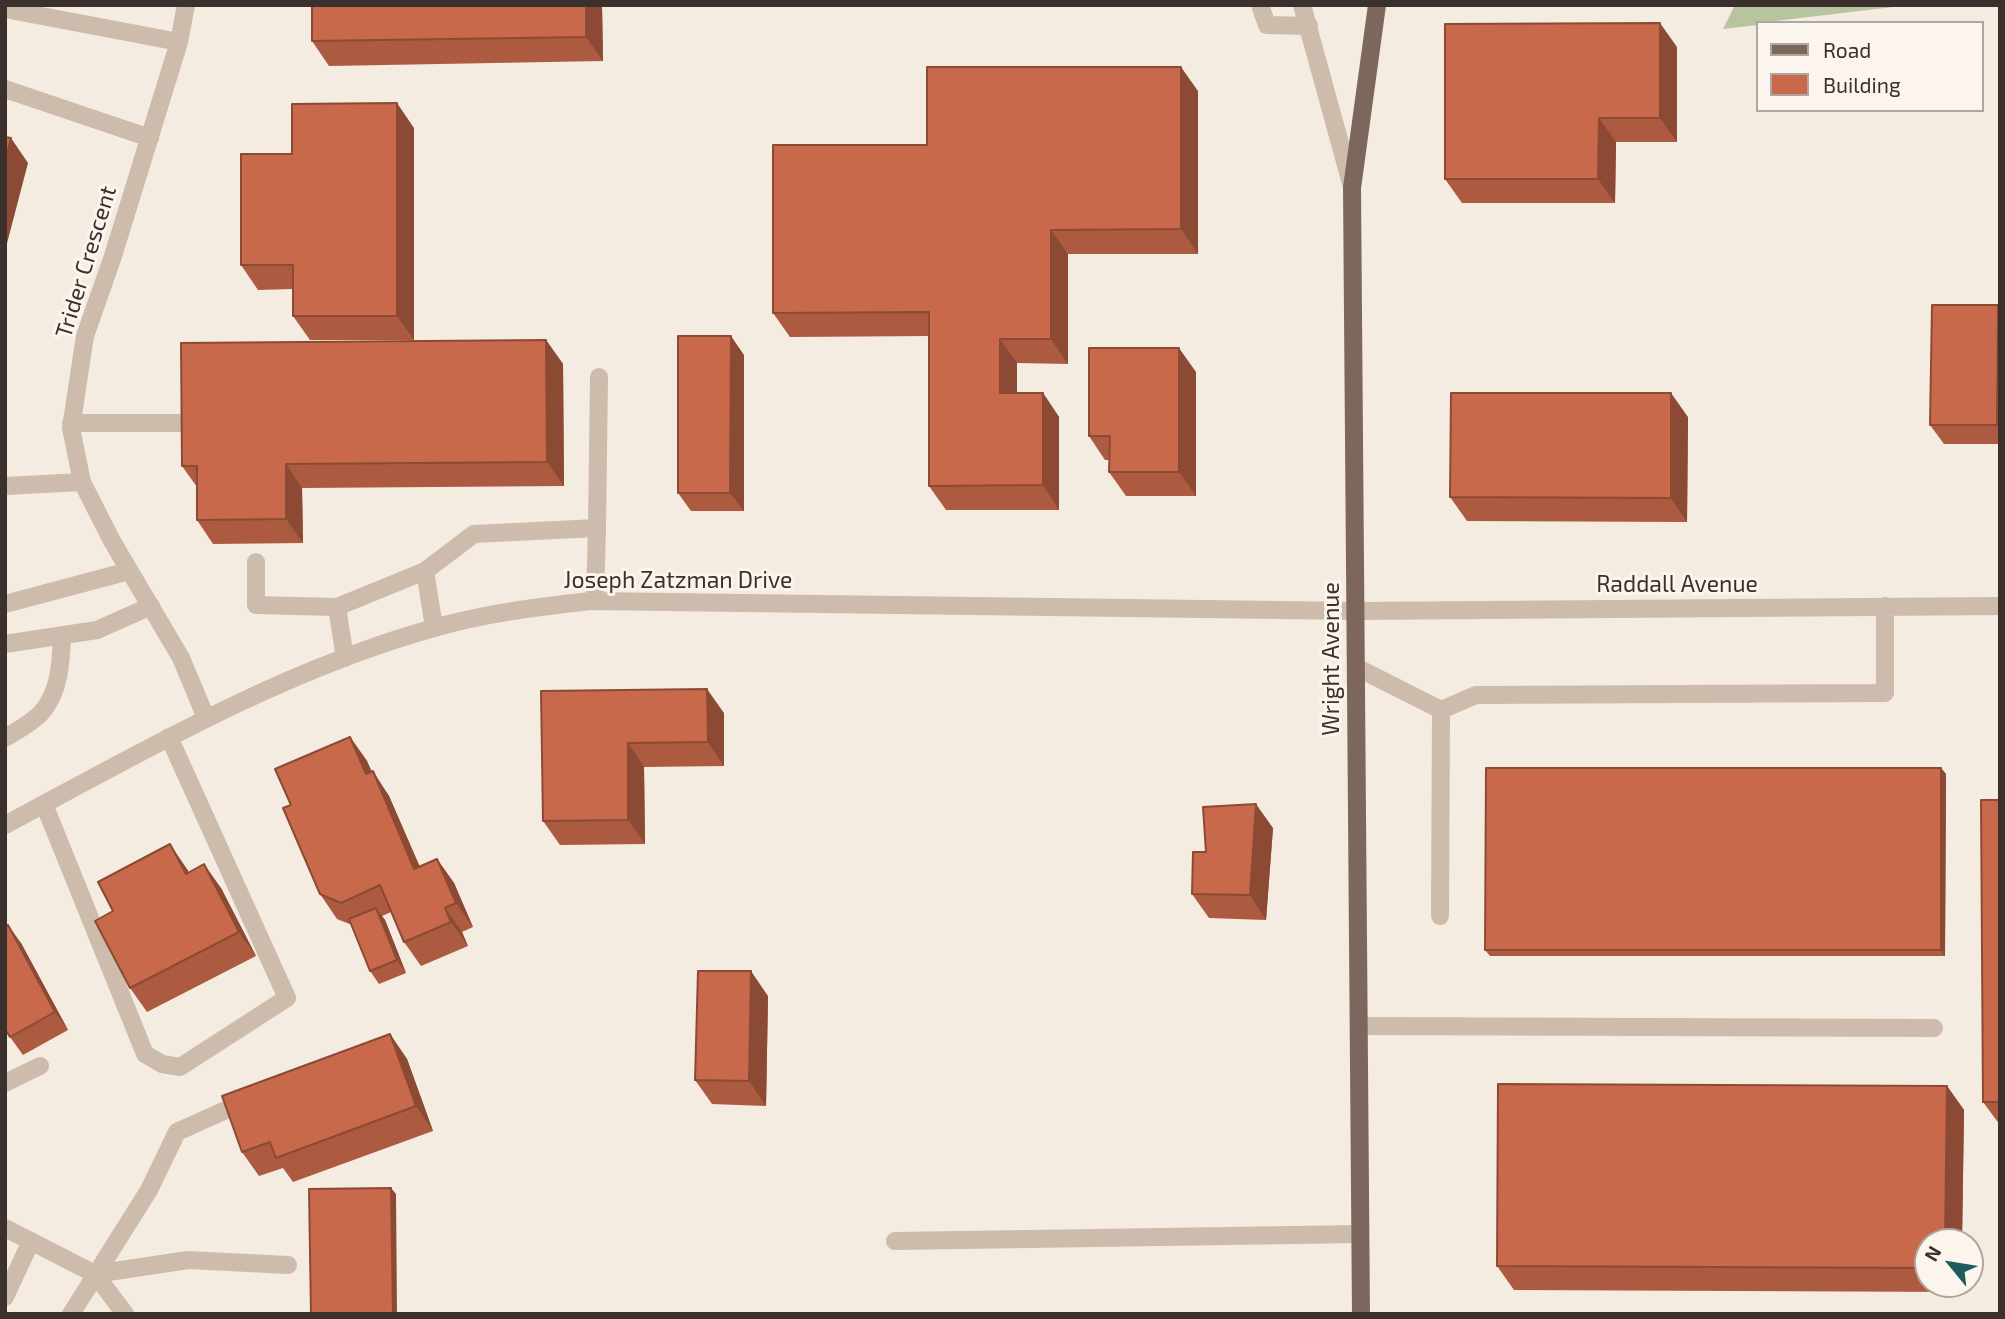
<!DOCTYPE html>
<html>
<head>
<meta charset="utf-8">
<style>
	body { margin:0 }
	#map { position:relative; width:2005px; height:1319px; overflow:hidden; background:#f4ebe1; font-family:"Exo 2",sans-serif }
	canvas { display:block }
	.frame { position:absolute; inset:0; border:7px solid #3b302b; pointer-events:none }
	.legend { position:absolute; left:1756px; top:21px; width:228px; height:91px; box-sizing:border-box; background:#fbf5ee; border:2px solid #aea6a0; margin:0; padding:9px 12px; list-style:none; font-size:21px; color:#3b302b }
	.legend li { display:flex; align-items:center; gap:14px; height:35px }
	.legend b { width:35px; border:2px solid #aea6a0 }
	.north { position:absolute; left:1914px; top:1228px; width:70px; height:70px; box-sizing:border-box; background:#fbf5ee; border:2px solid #aea6a0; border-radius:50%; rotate:300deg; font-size:19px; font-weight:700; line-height:28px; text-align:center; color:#3b302b }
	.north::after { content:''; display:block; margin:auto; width:24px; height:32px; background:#1f5a5e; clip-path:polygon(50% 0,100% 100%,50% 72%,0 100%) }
</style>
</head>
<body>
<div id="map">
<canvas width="2005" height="1319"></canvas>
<div class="frame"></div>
<ul class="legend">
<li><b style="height:9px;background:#7d675c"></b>Road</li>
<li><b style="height:19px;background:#c8694b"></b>Building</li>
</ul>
<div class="north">N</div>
</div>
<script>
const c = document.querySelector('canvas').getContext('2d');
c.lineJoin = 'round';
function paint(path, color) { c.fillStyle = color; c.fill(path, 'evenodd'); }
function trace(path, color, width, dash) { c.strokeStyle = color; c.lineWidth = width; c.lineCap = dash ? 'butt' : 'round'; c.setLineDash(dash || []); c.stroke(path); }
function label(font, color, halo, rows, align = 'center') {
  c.font = font + ' "Exo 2",sans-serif'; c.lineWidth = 6; c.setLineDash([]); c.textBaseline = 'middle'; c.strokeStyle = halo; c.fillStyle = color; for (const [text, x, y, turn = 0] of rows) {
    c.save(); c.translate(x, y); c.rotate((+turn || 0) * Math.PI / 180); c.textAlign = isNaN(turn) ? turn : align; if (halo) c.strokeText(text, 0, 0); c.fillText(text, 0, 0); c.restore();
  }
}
const green = new Path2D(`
	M 1735,5 L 1910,5 L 1758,23 L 1758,25 L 1723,29 Z`);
const minor = new Path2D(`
	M 186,5 L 179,42 L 113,256 L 85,336 L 71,428 L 82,482 L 112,541 L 181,658 L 206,718
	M 1260,5 L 1267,25 L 1309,26
	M 1302,5 L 1352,187
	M 5,9 L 179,42
	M 5,89 L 150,138
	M 71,423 L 186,423
	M 5,486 L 82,482
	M 256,562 L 256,605 L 337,607 L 345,658
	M 425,571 L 434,627
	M 595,601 L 597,528
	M 5,604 L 129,571
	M 337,607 L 425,571 L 474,534 L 597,528 L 599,377
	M 5,644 L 97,630 L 151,606
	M 1356,667 L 1441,710 L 1440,916
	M 1441,710 L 1476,695 L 1885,693 L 1885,606
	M 5,738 C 16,731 32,723 41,713 C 60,692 61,662 62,635
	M 44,804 L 145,1054 L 162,1064 L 180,1067 L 287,998 L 169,737
	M 5,825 C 143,751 283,670 434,628 C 485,613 538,607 590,601 L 1356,611 L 2000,606
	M 1360,1026 L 1934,1028
	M 5,1083 L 40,1066
	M 5,1228 L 95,1274 L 125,1314
	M 895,1241 L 1360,1234
	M 95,1274 L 188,1260 L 288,1265
	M 5,1297 L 31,1241
	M 71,1314 L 149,1190 L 177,1132 L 248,1100`);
const major = new Path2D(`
	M 1361,1314 L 1352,188 L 1377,5`);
const wall = new Path2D(`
	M 602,5 L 603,61 L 329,66 L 312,41 Z
	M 1677,47 L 1677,142 L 1616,142 L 1615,203 L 1462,203 L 1445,179 Z
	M 1198,91 L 1198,254 L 1068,254 L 1068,364 L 1017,363 L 1017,393 L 1043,393 L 1059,417 L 1059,510 L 946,510 L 929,486 L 929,336 L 790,337 L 773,313 L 927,145 Z
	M 414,128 L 414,340 L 310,340 L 293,316 L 293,289 L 258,290 L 241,265 L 292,154 Z
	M 2000,308 L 2000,444 L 1944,444 L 1930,425 Z
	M 546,340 L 563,364 L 564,486 L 302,488 L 303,543 L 213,544 L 197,520 L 197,487 L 182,466 Z
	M 744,355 L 744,511 L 691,511 L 678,493 Z
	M 1196,372 L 1196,496 L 1126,496 L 1109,472 L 1110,460 L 1105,460 L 1089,436 Z
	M 1688,417 L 1687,522 L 1467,521 L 1450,497 Z
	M 541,691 L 724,713 L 724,766 L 644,767 L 645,844 L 560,845 L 543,821 Z
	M 350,737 L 367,761 L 372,772 L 389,796 L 420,867 L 437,859 L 454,883 L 473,927 L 462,932 L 468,946 L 421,966 L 404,942 L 391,912 L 382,916 L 385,920 L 406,973 L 379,984 L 370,971 L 352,925 L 337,919 L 320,894 L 291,805 Z
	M 1941,768 L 1946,774 L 1945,956 L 1490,956 L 1485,950 Z
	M 2000,800 L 2000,1125 L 1983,1102 Z
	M 1273,828 L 1266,920 L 1209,918 L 1192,894 L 1206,852 Z
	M 187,869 L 189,873 L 221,888 L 256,956 L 147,1012 L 130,988 Z
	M 21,943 L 68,1030 L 23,1055 L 10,1037 Z
	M 768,996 L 766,1106 L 712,1104 L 695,1080 Z
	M 390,1034 L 407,1059 L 433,1131 L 293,1182 L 283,1168 L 259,1176 L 242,1152 Z
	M 1947,1086 L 1964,1110 L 1962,1242 L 1928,1242 L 1928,1284 L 1962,1284 L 1962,1292 L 1514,1290 L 1497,1266 Z`);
const shadedWall = new Path2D(`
	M 586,5 L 602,5 L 603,61 L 586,37 Z
	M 1660,23 L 1677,47 L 1677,142 L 1660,118 Z
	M 1181,67 L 1198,91 L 1198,254 L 1181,229 Z
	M 397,103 L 414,128 L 414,340 L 397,316 Z
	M 1599,118 L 1616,142 L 1615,203 L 1598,179 Z
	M 11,138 L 28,163 L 5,251 L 5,162 Z
	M 1051,230 L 1068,254 L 1068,364 L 1051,339 Z
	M 1998,305 L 2000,308 L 2000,429 L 1997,425 Z
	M 731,336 L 744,355 L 744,511 L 730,493 Z
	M 1000,339 L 1017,363 L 1017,417 L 1000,393 Z
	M 546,340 L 563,364 L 564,486 L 547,462 Z
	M 1179,348 L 1196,372 L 1196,496 L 1179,472 Z
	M 1043,393 L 1059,417 L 1059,510 L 1043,485 Z
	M 1671,393 L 1688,417 L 1687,522 L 1671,498 Z
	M 286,464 L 302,488 L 303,543 L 286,519 Z
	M 707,689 L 724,713 L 724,766 L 708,742 Z
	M 350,737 L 367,761 L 383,798 L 366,774 Z
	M 628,743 L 644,767 L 645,844 L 628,820 Z
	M 1941,768 L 1946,774 L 1945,956 L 1941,950 Z
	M 373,771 L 389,796 L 431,893 L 414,869 Z
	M 1256,804 L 1273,828 L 1266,920 L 1250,895 Z
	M 170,844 L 187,869 L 202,899 L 186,874 Z
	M 437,859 L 454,883 L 473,927 L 456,903 Z
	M 204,864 L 221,888 L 256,956 L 239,932 Z
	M 376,908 L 385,920 L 406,973 L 397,960 Z
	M 445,908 L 462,932 L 468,946 L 451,922 Z
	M 8,925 L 21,943 L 68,1030 L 55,1012 Z
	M 751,971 L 768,996 L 766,1106 L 749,1081 Z
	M 390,1034 L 407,1059 L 433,1131 L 416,1106 Z
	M 1947,1086 L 1964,1110 L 1962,1242 L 1945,1242 Z
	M 391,1188 L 396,1194 L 397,1314 L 393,1314 Z
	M 1956,1284 L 1962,1284 L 1962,1292 Z`);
const building = new Path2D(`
	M 312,5 L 586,5 L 586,37 L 312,41 Z
	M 1660,23 L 1660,118 L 1599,118 L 1598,179 L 1445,179 L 1445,24 Z
	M 927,67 L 1181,67 L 1181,229 L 1051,230 L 1051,339 L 1000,339 L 1000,393 L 1043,393 L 1043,485 L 929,486 L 929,312 L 773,313 L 773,145 L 927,145 Z
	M 397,103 L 397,316 L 293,316 L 293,265 L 241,265 L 241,154 L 292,154 L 292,104 Z
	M 5,137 L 11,138 L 5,162 Z
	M 1932,305 L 1998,305 L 1997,425 L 1930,425 Z
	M 678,336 L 731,336 L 730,493 L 678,493 Z
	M 546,340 L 547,462 L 286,464 L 286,519 L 197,520 L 197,466 L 182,466 L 181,343 Z
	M 1089,348 L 1179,348 L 1179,472 L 1109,472 L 1110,436 L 1089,436 Z
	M 1451,393 L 1671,393 L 1671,498 L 1450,497 Z
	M 707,689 L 708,742 L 628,743 L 628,820 L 543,821 L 541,691 Z
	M 350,737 L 366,774 L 373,771 L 414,869 L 437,859 L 456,903 L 445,908 L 451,922 L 404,942 L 380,885 L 341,903 L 320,894 L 283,808 L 291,805 L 275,769 Z
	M 1486,768 L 1941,768 L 1941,950 L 1485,950 Z
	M 1981,800 L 2000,800 L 2000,1102 L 1983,1102 Z
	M 1256,804 L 1250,895 L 1192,894 L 1193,852 L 1206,852 L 1203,807 Z
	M 170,844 L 186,874 L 204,864 L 239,932 L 130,988 L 95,921 L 113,911 L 98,882 Z
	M 376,908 L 397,960 L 370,971 L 349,919 Z
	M 8,925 L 55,1012 L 10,1037 L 5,1029 L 5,926 Z
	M 698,971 L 751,971 L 749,1081 L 695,1080 Z
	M 390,1034 L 416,1106 L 276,1158 L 270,1142 L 242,1152 L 222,1096 Z
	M 1498,1084 L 1947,1086 L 1945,1242 L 1928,1242 L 1928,1268 L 1497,1266 Z
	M 391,1188 L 393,1314 L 311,1314 L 309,1189 Z`);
const streetNames = [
	["Trider Crescent",86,262,-73],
	["Joseph Zatzman Drive",678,580],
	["Raddall Avenue",1677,584],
	["Wright Avenue",1331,659,-90]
];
paint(green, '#b8c4a0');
trace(minor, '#cdbbac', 18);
trace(major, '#7d675c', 18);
paint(wall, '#ac5a40');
paint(shadedWall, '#8c4a34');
paint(building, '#c8694b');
trace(building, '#8c4a34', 2);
label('23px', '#3b302b', '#fbf5ee', streetNames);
</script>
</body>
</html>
